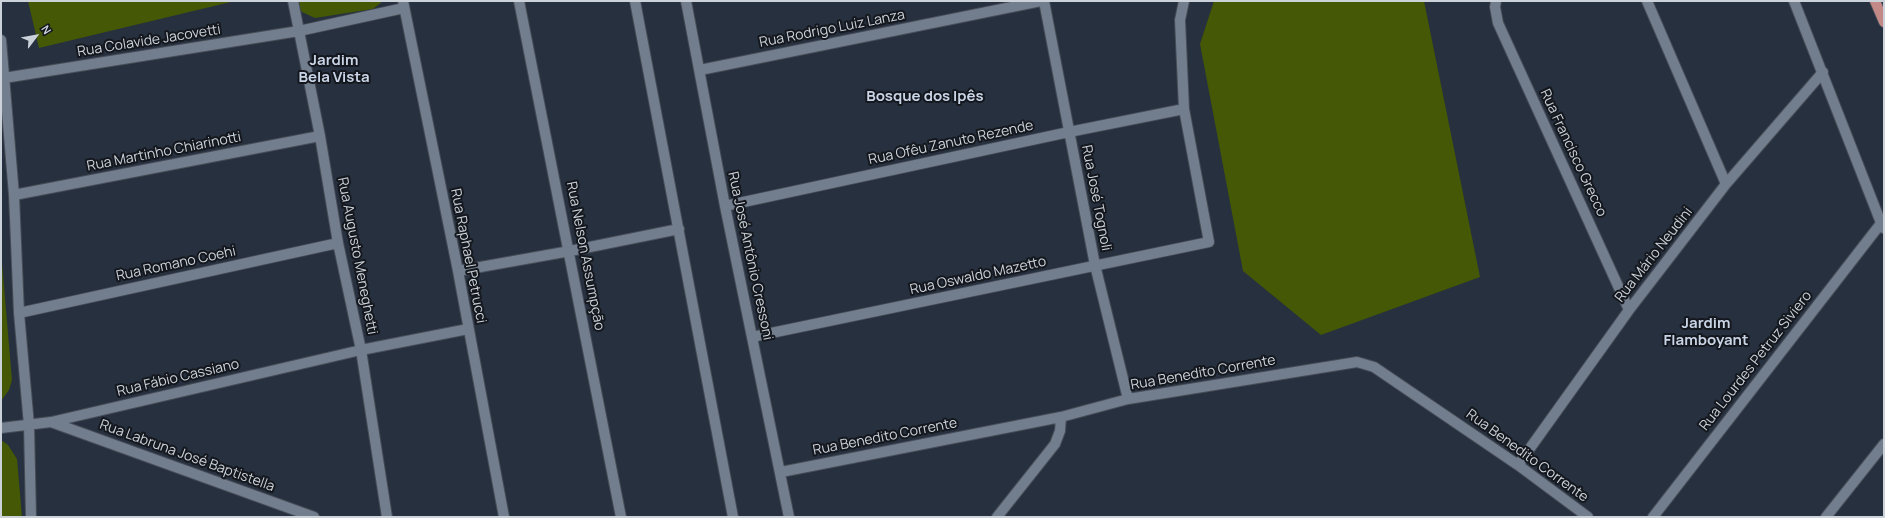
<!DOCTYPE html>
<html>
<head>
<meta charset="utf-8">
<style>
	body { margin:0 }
	#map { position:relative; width:1885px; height:518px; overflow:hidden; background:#27303e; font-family:Manrope,sans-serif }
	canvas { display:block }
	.frame { position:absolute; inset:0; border:2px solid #ccd2da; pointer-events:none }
	.north { position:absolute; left:16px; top:16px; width:40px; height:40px; -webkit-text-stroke:3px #14181e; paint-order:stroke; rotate:58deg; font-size:11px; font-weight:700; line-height:16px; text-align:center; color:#ccd2da }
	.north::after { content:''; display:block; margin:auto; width:14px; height:18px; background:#ccd2da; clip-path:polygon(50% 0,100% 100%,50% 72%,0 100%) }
</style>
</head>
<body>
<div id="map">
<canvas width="1885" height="518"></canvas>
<div class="frame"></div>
<div class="north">N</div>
</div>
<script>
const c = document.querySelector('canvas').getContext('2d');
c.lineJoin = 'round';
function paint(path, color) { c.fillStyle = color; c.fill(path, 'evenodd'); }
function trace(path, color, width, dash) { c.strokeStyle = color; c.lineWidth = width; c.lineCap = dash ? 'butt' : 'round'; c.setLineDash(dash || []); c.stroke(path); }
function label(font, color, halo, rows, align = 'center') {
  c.font = font + ' Manrope,sans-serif'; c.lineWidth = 4; c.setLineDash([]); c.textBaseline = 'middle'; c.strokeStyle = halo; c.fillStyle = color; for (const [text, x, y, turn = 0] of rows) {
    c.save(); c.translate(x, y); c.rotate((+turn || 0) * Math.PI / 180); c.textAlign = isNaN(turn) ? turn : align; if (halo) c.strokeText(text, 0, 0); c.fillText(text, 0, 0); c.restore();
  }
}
const green = new Path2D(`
	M 28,1 L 235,1 L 39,48 Z
	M 296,1 L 383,1 L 373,9 L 315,18 L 302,12 Z
	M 1214,1 L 1424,1 L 1480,277 L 1321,335 L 1243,271 L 1200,44 Z
	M 1,252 L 12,380 L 9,390 L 1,401 Z
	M 1,440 L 8,445 L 17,459 L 22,517 L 1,517 Z`);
const minor = new Path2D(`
	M 293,1 L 320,136 L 338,243 L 361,350 L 387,517
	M 403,1 L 458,271 L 504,517
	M 519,1 L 621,517
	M 635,1 L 733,517
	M 686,1 L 725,206 L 789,517
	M 1044,1 L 1095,265 L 1128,399
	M 1496,1 L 1495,7 L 1498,23 L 1629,310
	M 1647,1 L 1726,184
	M 1794,1 L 1883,228
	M 1,40 L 14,195 L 19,313 L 29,425 L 31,517
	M 700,70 L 1041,1
	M 4,78 L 299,31 L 404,8
	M 14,195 L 320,136
	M 725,206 L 1069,132 L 1184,109
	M 458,271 L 570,251 L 679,229
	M 19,313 L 338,243
	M 752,337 L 1209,242 L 1184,109 L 1180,20 L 1184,1
	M 51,422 L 314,517
	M 1,428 L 51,422 L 361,350 L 468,329
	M 1518,465 L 1629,310 L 1726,184 L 1823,72
	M 781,472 L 1061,417 L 1128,399 L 1357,362 L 1374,367 L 1518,465 L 1588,517
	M 997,517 L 1055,444 L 1060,431 L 1061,417
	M 1653,517 L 1882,222
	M 1826,517 L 1884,444`);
const major = new Path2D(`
	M 1875,1 L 1884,22`);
const streetNames = [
	["Rua Rodrigo Luiz Lanza",832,29,-11],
	["Rua Colavide Jacovetti",149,41,-9],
	["Rua Ofêu Zanuto Rezende",951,143,-12],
	["Rua Martinho Chiarinotti",164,152,-11],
	["Rua Francisco Grecco",1573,153,65],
	["Rua José Tognoli",1096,198,79],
	["Rua Mário Neudini",1654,255,-52],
	["Rua Augusto Meneghetti",357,256,79],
	["Rua Raphael Petrucci",468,256,79],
	["Rua Nelson Assumpção",585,256,79],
	["Rua José Antônio Cressoni",750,256,78],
	["Rua Romano Coehi",176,264,-12],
	["Rua Oswaldo Mazetto",978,276,-12],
	["Rua Lourdes Petruz Siviero",1756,361,-52],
	["Rua Benedito Corrente",1203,373,-10],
	["Rua Fábio Cassiano",178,378,-13],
	["Rua Benedito Corrente",885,437,-11],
	["Rua Labruna José Baptistella",187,456,20],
	["Rua Benedito Corrente",1527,456,36]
];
const neighbourhoodNames = [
	["Jardim",334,61],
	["Bela Vista",334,78],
	["Bosque dos Ipês",925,97],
	["Jardim",1706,324],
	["Flamboyant",1706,341]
];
paint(green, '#445805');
trace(minor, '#454c57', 12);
trace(major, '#454c57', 12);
trace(minor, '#727d8d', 10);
trace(major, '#c28987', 10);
label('14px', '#ccd2da', '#14181e', streetNames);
label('bold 15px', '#c9d4e6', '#14181e', neighbourhoodNames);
</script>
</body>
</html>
